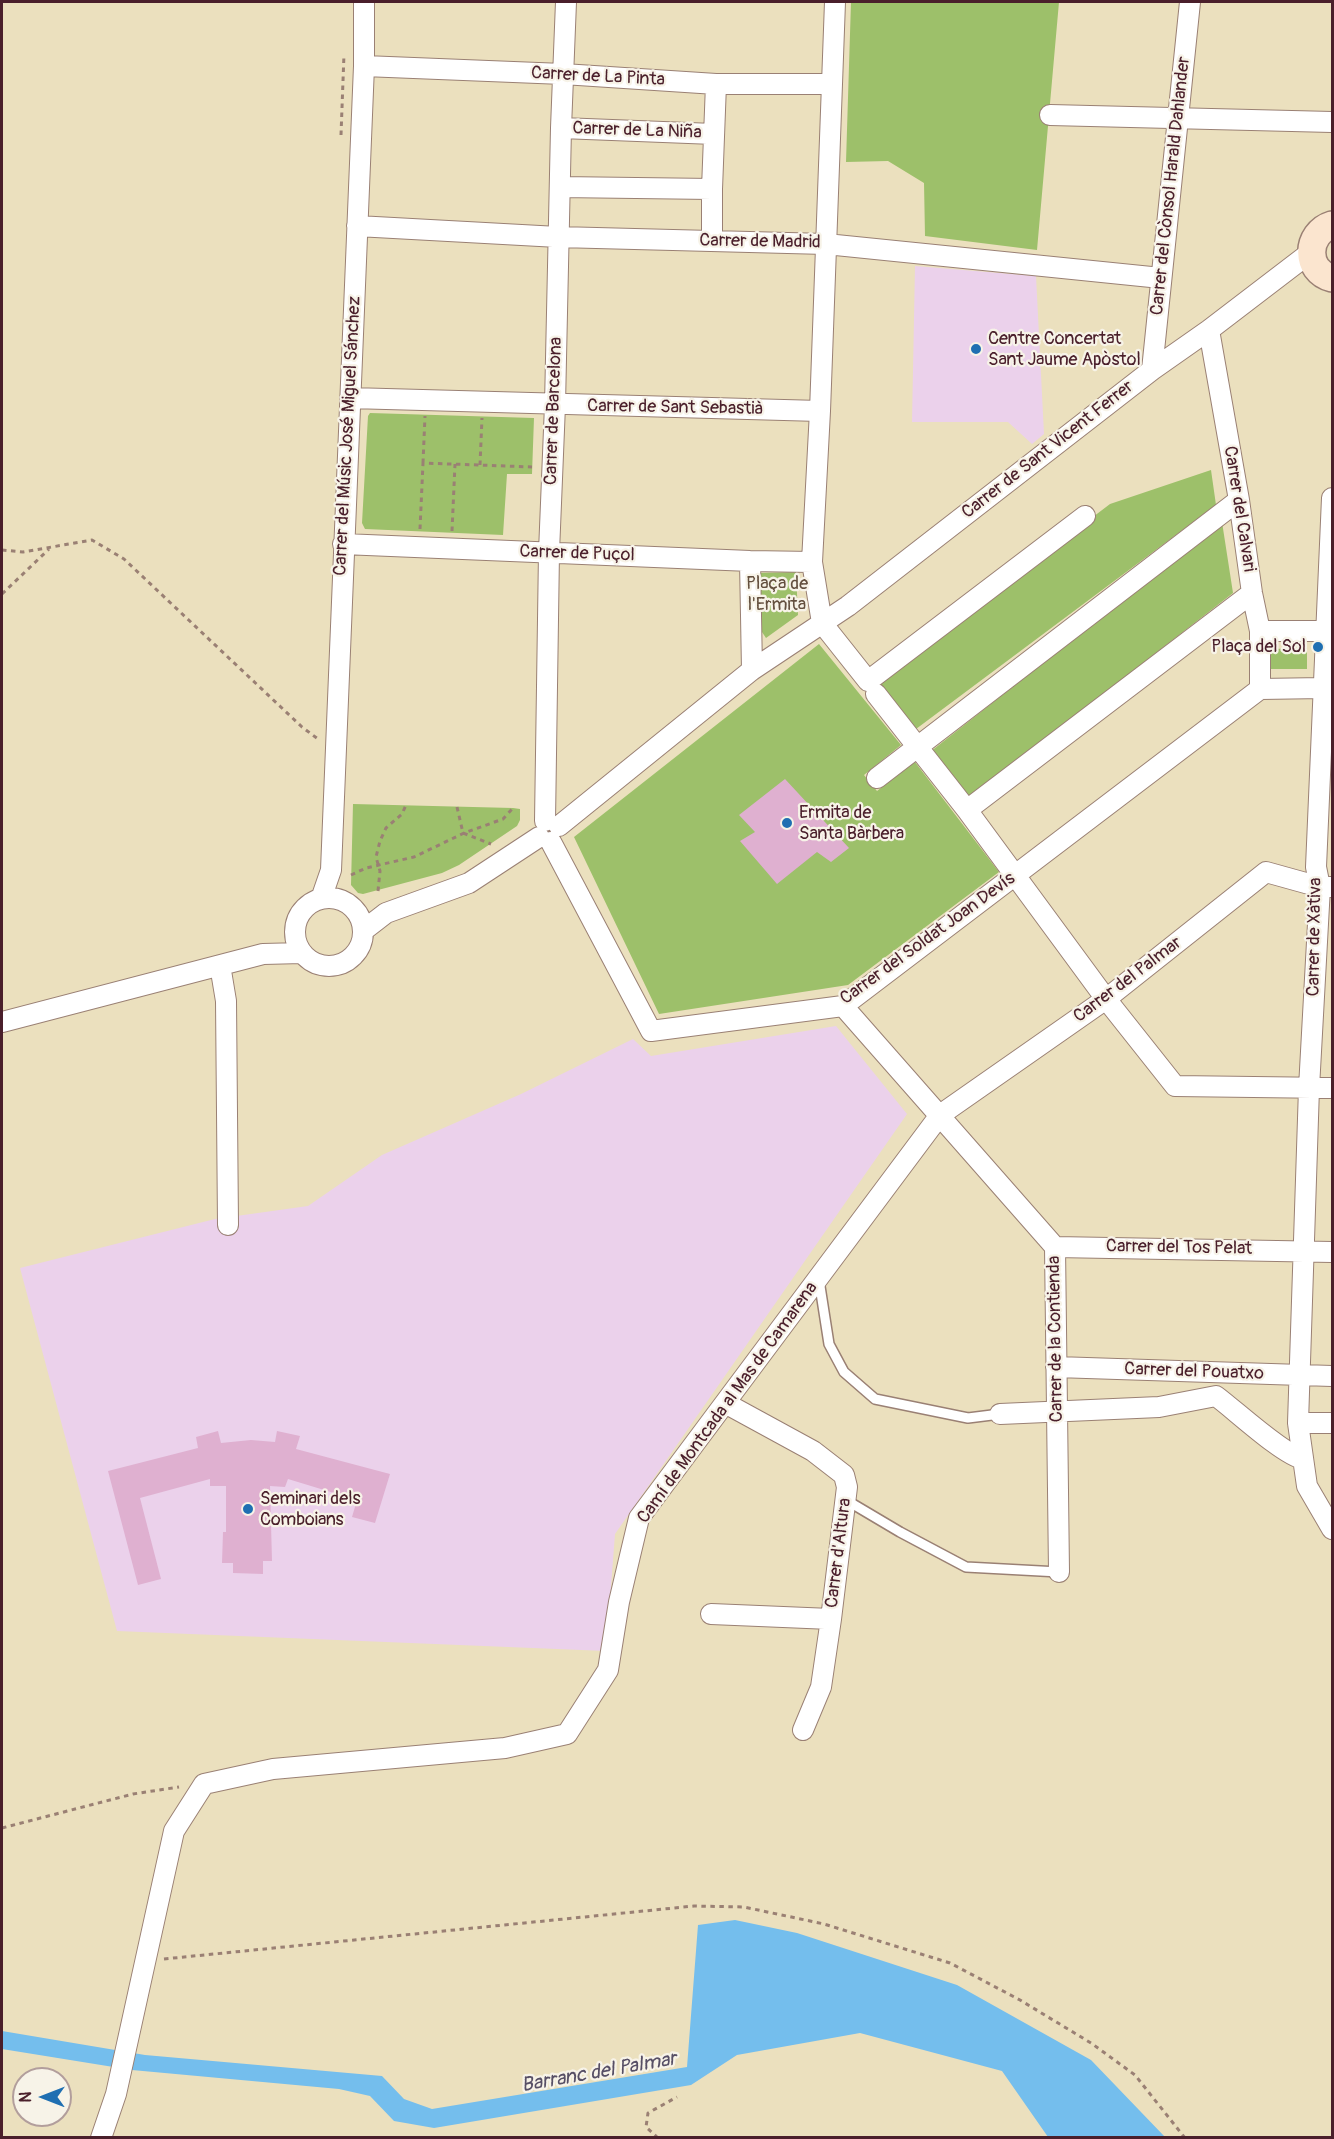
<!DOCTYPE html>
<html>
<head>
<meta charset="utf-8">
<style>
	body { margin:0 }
	#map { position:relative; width:1334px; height:2139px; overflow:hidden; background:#ebe0be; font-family:Pangolin,sans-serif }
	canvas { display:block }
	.frame { position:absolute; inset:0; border:3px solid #4a1f2b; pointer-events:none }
	.north { position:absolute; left:12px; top:2067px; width:60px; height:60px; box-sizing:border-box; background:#f7f3e8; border:2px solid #b29e9c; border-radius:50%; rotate:270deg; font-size:16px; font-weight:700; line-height:24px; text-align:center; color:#4a1f2b }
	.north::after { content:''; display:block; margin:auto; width:21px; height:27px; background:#1f6fb2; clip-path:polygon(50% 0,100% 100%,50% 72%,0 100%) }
</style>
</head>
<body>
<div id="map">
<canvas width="1334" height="2139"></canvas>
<div class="frame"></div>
<div class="north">N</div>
</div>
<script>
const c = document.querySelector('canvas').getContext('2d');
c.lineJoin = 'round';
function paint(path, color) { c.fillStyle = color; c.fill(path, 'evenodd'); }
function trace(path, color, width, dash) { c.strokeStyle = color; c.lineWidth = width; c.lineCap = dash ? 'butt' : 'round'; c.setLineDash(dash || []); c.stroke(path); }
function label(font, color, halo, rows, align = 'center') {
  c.font = font + ' Pangolin,sans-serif'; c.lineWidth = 4.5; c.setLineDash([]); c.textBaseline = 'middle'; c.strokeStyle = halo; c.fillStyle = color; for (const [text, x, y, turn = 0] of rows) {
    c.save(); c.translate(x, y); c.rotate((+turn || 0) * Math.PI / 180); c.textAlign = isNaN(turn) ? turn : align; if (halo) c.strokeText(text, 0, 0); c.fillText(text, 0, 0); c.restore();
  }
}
const built = new Path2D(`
	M 915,266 L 1036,276 L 1044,434 L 1032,444 L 1008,422 L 912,422 Z
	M 836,1026 L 907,1114 L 615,1534 L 606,1651 L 117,1631 L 20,1268 L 215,1219 L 308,1206 L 382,1155 L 521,1094 L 633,1039 L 651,1056 Z`);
const green = new Path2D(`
	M 851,2 L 1059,2 L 1037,250 L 925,236 L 924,183 L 888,161 L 846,162 Z
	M 370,413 L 534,418 L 532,474 L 507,474 L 503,535 L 365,529 L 362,523 L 368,416 Z
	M 1211,470 L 1216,505 L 916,729 L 877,681 L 1110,504 Z
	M 1222,522 L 1233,593 L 967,800 L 930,752 Z
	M 796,572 L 798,615 L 766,638 L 758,626 L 757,573 Z
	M 819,644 L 901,745 L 864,775 L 877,791 L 915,762 L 999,872 L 848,985 L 659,1014 L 574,837 Z
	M 1307,648 L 1307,669 L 1271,669 L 1270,649 Z
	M 353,804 L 513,808 L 520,809 L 520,820 L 517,826 L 459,865 L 442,873 L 363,894 L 358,893 L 351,885 Z`);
const water = new Path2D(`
	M 735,1920 L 797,1933 L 957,1985 L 1091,2060 L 1165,2137 L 1048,2137 L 1002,2071 L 860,2033 L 737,2055 L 691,2085 L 434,2128 L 394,2121 L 370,2096 L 339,2089 L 132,2070 L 2,2049 L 2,2031 L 145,2055 L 382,2076 L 404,2099 L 432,2109 L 687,2067 L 698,1925 Z`);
const building = new Path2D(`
	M 785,779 L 849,848 L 831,862 L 817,852 L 777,884 L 740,841 L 755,832 L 739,815 Z
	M 218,1431 L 221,1443 L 251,1440 L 275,1442 L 277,1431 L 300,1436 L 296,1449 L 390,1474 L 375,1523 L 352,1517 L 357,1500 L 288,1479 L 285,1487 L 270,1486 L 272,1561 L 263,1561 L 263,1574 L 233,1573 L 233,1563 L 222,1563 L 223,1532 L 226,1532 L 226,1486 L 210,1486 L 210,1479 L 140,1498 L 161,1579 L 138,1585 L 108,1471 L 198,1448 L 196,1437 Z`);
const path = new Path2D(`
	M 341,135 L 344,54
	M 423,463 L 425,416
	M 480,465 L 482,418
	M 420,529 L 423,463 L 532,467
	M 452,531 L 455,464
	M 2,550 L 23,552 L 92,540 L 124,559 L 302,727 L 318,739
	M 2,594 L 49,549
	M 457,807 L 463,833 L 491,844
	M 351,875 L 366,868 L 414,857 L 464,833 L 503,819 L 513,808
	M 378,891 L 380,871 L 376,857 L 380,841 L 386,828 L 402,814 L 406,805
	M 2,1828 L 133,1794 L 179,1787
	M 164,1959 L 694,1906 L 744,1907 L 824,1924 L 950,1963 L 1020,2000 L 1091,2043 L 1135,2075 L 1185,2138
	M 658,2138 L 646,2127 L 648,2113 L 677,2097`);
const lane = new Path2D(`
	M 819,1280 L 829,1344 L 844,1372 L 875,1399 L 968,1418 L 1000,1414
	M 846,1500 L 900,1532 L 966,1567 L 1059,1572`);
const street = new Path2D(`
	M 835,2 L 820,411 L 812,562 L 822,623 L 868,681 L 1085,516
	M 364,66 L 563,74 L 716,84 L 832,84
	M 1050,115 L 1332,122
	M 561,128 L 714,134
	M 560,187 L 712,189
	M 357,226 L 558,237 L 826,244 L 1161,278
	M 712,241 L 712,189 L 716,84
	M 1209,330 L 1239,500 L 1252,593 L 1260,631 L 1260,689
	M 1152,370 L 1190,2
	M 350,398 L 820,411
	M 1332,498 L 1316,867 L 1320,887 L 1309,1088 L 1298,1423 L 1307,1486 L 1332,1529
	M 343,544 L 750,561 L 812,562
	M 750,561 L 752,670
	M 1252,593 L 967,810 L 1106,999 L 1175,1086 L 1332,1088
	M 1260,631 L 1332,631
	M 876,694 L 967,810
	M 877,778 L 1239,500
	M 545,821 L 549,552 L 555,405 L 561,128 L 566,2
	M 559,826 L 752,670 L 848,606 L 1152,370 L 1209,330 L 1311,252
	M 551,842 L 651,1031 L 843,1006 L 1260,689 L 1323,688
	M295 932a34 34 0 1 1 68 0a34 34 0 1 1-68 0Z
	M 321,899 L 331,870 L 364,66 L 364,2
	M 364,930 L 386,913 L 469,883 L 539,837
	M 220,965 L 226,1001 L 228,1225
	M 843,1006 L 1055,1247 L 1059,1572
	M 2,1022 L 263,954 L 302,953
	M 1055,1247 L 1332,1252
	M 1056,1367 L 1332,1376
	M 725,1403 L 813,1451 L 844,1475 L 847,1487 L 831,1619 L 821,1687 L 803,1730
	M 1000,1414 L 1159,1407 L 1216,1396 C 1235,1410 1283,1455 1303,1459
	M 1298,1423 L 1332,1423
	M 711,1614 L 831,1619
	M 101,2138 L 116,2094 L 174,1831 L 204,1784 L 273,1769 L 505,1748 L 567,1734 L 608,1670 L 619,1602 L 639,1518 L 940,1115 L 1106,999 L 1266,872 L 1320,887 L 1332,887`);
const secondary = new Path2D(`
	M 1332,225 C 1306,233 1304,271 1332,278`);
const markers = [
	[976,349,6,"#1f6fb2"],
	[1318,647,6,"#1f6fb2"],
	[787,823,6,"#1f6fb2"],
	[248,1509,6,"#1f6fb2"]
];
const streetNames = [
	["Carrer de La Pinta",598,77,3],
	["Carrer de La Niña",637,131,2],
	["Carrer del Cònsol Harald Dahlander",1171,186,-84],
	["Carrer de Madrid",760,242,1],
	["Carrer de Sant Sebastià",675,408,1],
	["Carrer de Barcelona",554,411,-88],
	["Carrer del Músic José Miguel Sánchez",348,436,-87],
	["Carrer de Sant Vicent Ferrer",1048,450,-38],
	["Carrer del Calvari",1239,509,81],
	["Carrer de Puçol",577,554,2],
	["Carrer de Xàtiva",1315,937,-89],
	["Carrer del Soldat Joan Devís",928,939,-36],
	["Carrer del Palmar",1128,980,-37],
	["Carrer del Tos Pelat",1179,1248,1],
	["Carrer de la Contienda",1056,1339,-91],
	["Carrer del Pouatxo",1194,1372,2],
	["Camí de Montcada al Mas de Camarena",728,1403,-54],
	["Carrer d'Altura",839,1553,-83]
];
const poiNames = [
	["Centre Concertat",988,339],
	["Sant Jaume Apòstol",988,360],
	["Plaça del Sol",1306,647,"right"],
	["Ermita de",799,813],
	["Santa Bàrbera",799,834],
	["Seminari dels",260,1499],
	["Comboians",260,1520]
];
const parkNames = [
	["Plaça de",777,584],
	["l'Ermita",777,605]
];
const waterNames = [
	["Barranc del Palmar",599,2073,-10]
];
paint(built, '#ebd1eb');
paint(green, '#9dc06a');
paint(water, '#74beed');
paint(building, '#dfb0d0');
trace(lane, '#9a8074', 12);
trace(street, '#9a8074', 22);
trace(secondary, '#9a8074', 30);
trace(path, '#9a8074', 3, [4.5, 4.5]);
trace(lane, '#fff', 9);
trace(street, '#fff', 20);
trace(secondary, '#fbe5cf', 27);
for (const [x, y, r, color] of markers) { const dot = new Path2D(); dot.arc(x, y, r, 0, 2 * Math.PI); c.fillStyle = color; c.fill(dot); trace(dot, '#f7f3e8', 2); }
label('18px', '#4a1f2b', '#f7f3e8', streetNames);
label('18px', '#4a1f2b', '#f7f3e8', poiNames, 'left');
label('18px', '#634f3e', '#f7f3e8', parkNames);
label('italic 20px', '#574f65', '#f7f3e8', waterNames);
</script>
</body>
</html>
